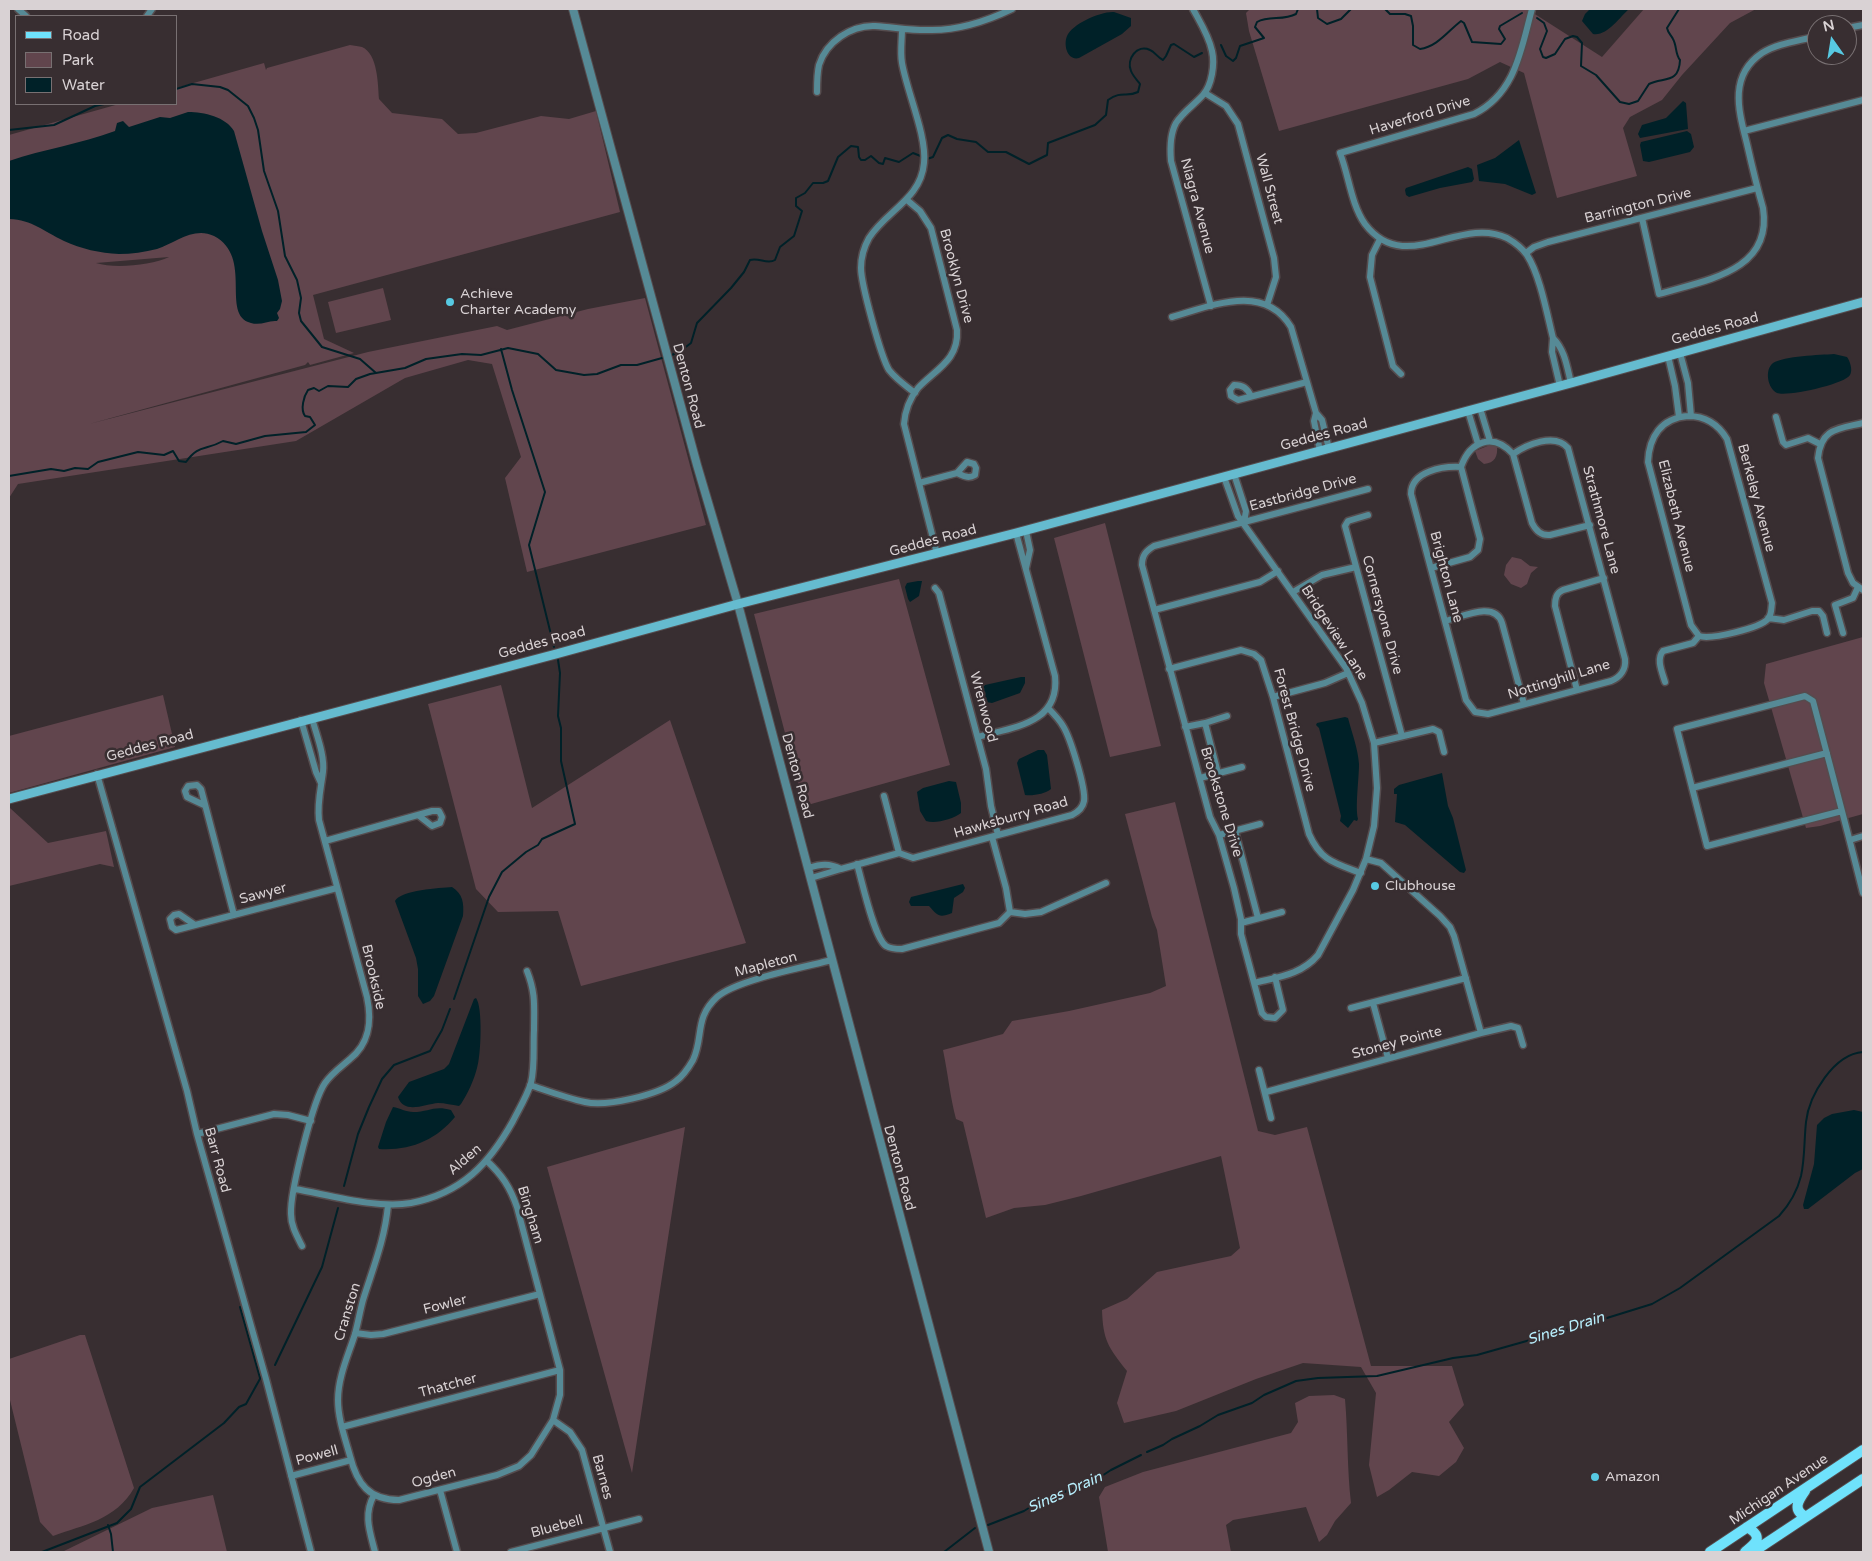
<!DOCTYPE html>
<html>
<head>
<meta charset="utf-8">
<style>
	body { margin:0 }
	#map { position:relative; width:1872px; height:1561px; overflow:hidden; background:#382e31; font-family:"Varela Round",sans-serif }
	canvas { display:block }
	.frame { position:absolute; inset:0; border:10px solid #d9d2d4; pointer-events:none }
	.legend { position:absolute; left:15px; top:15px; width:162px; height:90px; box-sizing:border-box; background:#382e31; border:1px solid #787072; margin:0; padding:6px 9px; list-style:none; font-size:15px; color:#d9d2d4 }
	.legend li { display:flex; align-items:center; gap:10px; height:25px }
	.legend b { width:25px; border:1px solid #787072 }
	.north { position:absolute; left:1807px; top:15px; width:50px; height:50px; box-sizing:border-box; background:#382e31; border:1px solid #787072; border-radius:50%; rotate:347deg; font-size:14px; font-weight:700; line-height:20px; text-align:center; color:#d9d2d4 }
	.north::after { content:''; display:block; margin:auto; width:18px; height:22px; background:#57c9e2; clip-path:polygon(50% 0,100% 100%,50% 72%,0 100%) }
</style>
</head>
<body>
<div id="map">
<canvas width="1872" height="1561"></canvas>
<div class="frame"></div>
<ul class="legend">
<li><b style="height:6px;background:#6fe2fc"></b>Road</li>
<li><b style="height:14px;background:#61454d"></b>Park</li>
<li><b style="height:14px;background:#002128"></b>Water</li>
</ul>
<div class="north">N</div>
</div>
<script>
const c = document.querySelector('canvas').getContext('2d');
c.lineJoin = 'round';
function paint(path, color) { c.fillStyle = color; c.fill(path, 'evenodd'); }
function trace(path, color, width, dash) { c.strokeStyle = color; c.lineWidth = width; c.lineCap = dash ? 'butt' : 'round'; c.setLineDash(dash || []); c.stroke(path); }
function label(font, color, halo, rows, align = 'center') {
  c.font = font + ' "Varela Round",sans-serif'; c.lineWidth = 5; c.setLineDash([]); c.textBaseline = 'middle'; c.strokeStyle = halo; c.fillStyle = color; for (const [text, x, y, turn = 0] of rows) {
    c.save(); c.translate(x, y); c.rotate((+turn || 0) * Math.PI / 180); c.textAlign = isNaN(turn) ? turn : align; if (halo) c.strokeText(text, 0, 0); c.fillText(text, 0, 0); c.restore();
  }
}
const green = new Path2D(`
	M 1250,9 L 1527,9 L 1602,57 L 1644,9 L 1756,9 L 1730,23 L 1682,75 L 1662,100 L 1630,117 L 1623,128 L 1637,176 L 1557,198 L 1524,73 L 1500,62 L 1468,79 L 1279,131 L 1249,31 L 1246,13 Z
	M 350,45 C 354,46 359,46 362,47 C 378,54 378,85 379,99 L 392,113 L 442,119 L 458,134 L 476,133 L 541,116 L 569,119 L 596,111 L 620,212 L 313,295 L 324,339 L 354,353 L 310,365 L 308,362 L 305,365 L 89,424 L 368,352 L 497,326 L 507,330 L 588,309 L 645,298 L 706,525 L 527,572 L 505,478 L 521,457 L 492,364 L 468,360 L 405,378 L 296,441 L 18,484 L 9,498 L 9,135 L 119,104 L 176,104 L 176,88 L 264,63 L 266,70 L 267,68 ZM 169,257 C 152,265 115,269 96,263 Z
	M 383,288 L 391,320 L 336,333 L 328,302 Z
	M 1490,445 L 1497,446 C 1498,456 1495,463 1484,464 L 1478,459 L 1475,451 Z
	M 1105,523 L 1161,746 L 1110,757 L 1054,538 Z
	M 1512,557 L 1521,559 L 1530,566 L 1538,567 L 1531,573 L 1527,584 L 1521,588 L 1511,584 L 1504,575 L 1506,565 Z
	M 899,579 L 950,765 L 804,806 L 754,614 Z
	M 1863,637 L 1863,814 L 1820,826 L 1806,828 L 1764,683 L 1766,664 Z
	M 501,685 L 532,808 L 670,720 L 746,943 L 581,986 L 558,911 L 498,912 L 476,889 L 428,704 Z
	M 163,695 L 175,747 L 9,793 L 9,736 Z
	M 1175,802 L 1258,1131 L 1275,1135 L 1307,1127 L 1371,1366 L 1452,1366 L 1464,1405 L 1449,1422 L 1464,1448 L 1456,1462 L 1439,1476 L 1412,1472 L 1389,1490 L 1377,1497 L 1369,1465 L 1376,1393 L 1361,1367 L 1303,1363 L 1256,1379 L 1176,1411 L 1124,1423 L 1117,1403 L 1127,1371 C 1108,1347 1103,1340 1102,1310 L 1127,1299 L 1157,1272 L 1231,1256 L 1240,1248 L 1221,1156 L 1081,1196 L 1045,1205 L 1014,1208 L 986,1218 L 963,1122 L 956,1119 C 950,1096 948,1074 943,1050 L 1003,1034 L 1012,1021 L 1069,1011 L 1150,993 L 1166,986 L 1157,930 L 1152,917 L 1125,814 Z
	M 9,808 L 10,808 L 48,843 L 106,831 L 114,867 L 100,864 L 9,886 Z
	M 685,1127 L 632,1473 L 547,1167 Z
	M 80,1335 L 85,1335 L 134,1488 C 116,1520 83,1525 53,1536 L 40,1522 L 9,1396 L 9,1359 Z
	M 1334,1395 L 1345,1399 C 1348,1434 1347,1468 1351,1503 L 1335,1521 L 1327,1535 L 1319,1542 L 1306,1507 L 1233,1520 L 1226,1525 L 1231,1552 L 1108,1552 L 1099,1497 L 1105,1487 L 1143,1472 L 1291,1433 L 1298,1422 L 1295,1403 L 1309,1396 Z
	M 213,1495 L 227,1552 L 62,1552 L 152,1508 Z`);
const water = new Path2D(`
	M 1590,9 L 1629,9 C 1620,17 1606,37 1593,34 L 1582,21 L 1585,14 Z
	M 1114,12 L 1131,18 L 1131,26 L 1122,34 L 1079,58 C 1068,61 1063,46 1067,36 C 1072,24 1101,11 1114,12 Z
	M 1683,101 L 1686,103 L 1688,129 L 1640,138 L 1638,134 L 1642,125 L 1666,118 Z
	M 188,112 C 204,112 226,117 234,131 L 262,231 L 278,280 L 282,301 L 280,309 L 277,313 L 279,318 L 277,321 C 268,320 261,326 251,323 C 220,315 254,257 214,236 C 194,226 175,243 157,249 C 145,252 131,254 119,254 C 100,253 81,249 64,241 C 43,231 33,220 9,219 L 9,161 C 44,149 80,144 115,131 L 117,123 L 123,121 L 129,127 L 160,117 L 170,118 Z
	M 1687,131 L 1691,134 L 1694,147 L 1690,152 L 1649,162 L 1643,161 L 1640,145 L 1641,142 Z
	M 1519,140 L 1536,193 L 1532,195 L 1505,184 L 1479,181 L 1477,165 L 1495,158 Z
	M 1468,167 L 1472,169 L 1474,179 L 1472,182 L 1440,188 L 1409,197 L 1406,195 L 1405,190 L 1406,188 Z
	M 1834,354 L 1847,357 C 1850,361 1853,370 1850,375 C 1845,384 1787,397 1777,393 C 1768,389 1764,370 1773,363 C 1784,356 1820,355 1834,354 Z
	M 918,581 L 922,581 L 919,596 L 910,602 L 908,599 L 905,587 L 907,583 Z
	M 1021,677 L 1025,677 L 1025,683 L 1020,693 L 992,703 L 980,701 L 981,689 L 985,685 Z
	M 1345,717 L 1348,718 C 1352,733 1358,749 1359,764 C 1359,779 1355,807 1358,819 L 1357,821 L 1354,820 L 1348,828 L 1340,821 L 1341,816 L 1319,728 L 1316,725 L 1317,723 Z
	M 1038,750 L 1044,750 L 1047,755 L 1051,789 C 1045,794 1033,796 1025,795 L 1017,763 L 1019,759 Z
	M 1442,773 L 1448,806 L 1453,818 L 1466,870 L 1464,873 L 1460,872 L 1405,825 L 1395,822 L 1397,794 L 1394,794 L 1394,789 L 1399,785 Z
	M 949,781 L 956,782 L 961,803 L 961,813 C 953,819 936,824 926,821 L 920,811 L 917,792 L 923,788 Z
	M 963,884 L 965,888 L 963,892 L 954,898 L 952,913 C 939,918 938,916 929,906 L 911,906 L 909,902 L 911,897 Z
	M 452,887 C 463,894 464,903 463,916 L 434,996 L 430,1001 L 423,1004 L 418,996 L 418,969 L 416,958 L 395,901 C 401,890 440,888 452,887 Z
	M 476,998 C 483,1007 481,1056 477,1068 C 474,1080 468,1093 461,1104 L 459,1106 C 452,1105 445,1103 438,1103 C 425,1104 404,1115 398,1097 L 409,1082 L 444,1069 L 449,1064 L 474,999 Z
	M 393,1107 C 400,1108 406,1112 413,1112 C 429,1112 434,1105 451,1110 L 455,1117 C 436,1140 410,1151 379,1149 L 378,1147 L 386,1122 Z
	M 1854,1110 L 1863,1112 L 1863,1169 L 1855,1173 L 1808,1209 L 1804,1209 L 1803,1205 L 1814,1164 L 1817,1125 L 1824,1118 L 1832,1114 Z`);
const stream = new Path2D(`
	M 1317,9 L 1318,18 L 1327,24 L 1341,19 L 1351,9
	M 1385,9 L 1390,14 L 1405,14 L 1411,16 L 1413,26 L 1413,45 L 1420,49 C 1437,47 1448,31 1461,21 L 1464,23 L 1472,42 L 1501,44 L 1505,39 L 1499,29 L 1500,26 L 1522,13
	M 1537,18 L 1544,23 L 1547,31 L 1540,49 L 1543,57 L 1546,58 L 1555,54 L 1565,39 L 1573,36 L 1577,37 L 1582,43 L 1581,66 L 1596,75 L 1620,102 L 1629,104 L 1638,101 L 1649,84 C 1664,77 1679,84 1680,60 C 1675,54 1677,46 1673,39 C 1671,35 1668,33 1667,28 L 1679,9
	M 1221,45 L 1226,56 L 1233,61 L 1236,58 L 1240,46 L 1264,38 L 1255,27 L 1257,22 C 1269,15 1283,21 1296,14 L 1298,9
	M 176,89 L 192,84 L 220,87 L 228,90 L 248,106 L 254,118 L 258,130 L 264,171 L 278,211 L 285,256 L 297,280 L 301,298 L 299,313 L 301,321 L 322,347 L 360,359 L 376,373
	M 9,130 L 54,125 L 95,106 L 104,104
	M 927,159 L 933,157 L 942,138 L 948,135 L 957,139 L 976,142 L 988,152 L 1006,152 L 1029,164 L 1047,155 L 1048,143 L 1095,125 L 1106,115 L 1108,100 C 1122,90 1126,98 1138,92 L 1140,84 C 1137,80 1133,76 1131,71 C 1126,59 1137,44 1150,50 C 1155,52 1157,57 1163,60 L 1166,56 L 1171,45 L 1174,44 L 1194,57 L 1202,53
	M 501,349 L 512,390 L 545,492 L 529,545 L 554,647
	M 672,355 L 682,350 L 691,343 L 697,323 L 731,288 L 744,272 L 750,260 C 759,257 767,265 775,260 L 780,247 L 794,236 L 802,211 L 796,206 L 796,198 L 805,193 L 813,183 L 823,183 L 828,181 L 838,157 L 851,146 L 858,147 L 859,157 L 861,160 L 865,160 L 871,156 L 879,163 L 883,164 L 885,158 L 899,162 L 913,153 L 923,157
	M 9,476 L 51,469 L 64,471 L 75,468 L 88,469 L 98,462 L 138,452 L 164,455 L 173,451 L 179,461 L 186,462 C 199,444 205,451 223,441 L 236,444 L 265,436 L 306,432 L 315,425 L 310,417 L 305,416 C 300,409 304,396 308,390 L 314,388 L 319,391 L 328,386 L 348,387 L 356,379 L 370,374 L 405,368 L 426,359 L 462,354 L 481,355 L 508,348 L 538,354 L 556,370 L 584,375 L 597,374 L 621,365 L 637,365 L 662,358
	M 454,999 L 489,897 L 502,872 L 526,852 L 538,845 L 542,839 L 575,824 L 561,761 L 561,728 L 558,716 L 560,673 L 558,660
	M 344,1186 L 358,1134 L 369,1107 L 382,1079 L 394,1065 L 430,1051 L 442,1030 L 450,1009
	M 240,1307 L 260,1378
	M 275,1365 L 322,1267 L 338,1208
	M 1147,1452 L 1163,1445 L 1172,1439 L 1200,1426 L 1218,1415 L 1252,1403 L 1264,1395 L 1296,1381 L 1318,1378 L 1377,1376 L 1453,1358 L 1477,1355 L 1594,1322 L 1652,1304 L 1680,1288 L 1779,1216 C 1790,1204 1797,1192 1801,1176 C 1805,1158 1804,1140 1806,1122 C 1809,1095 1834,1054 1863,1052
	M 108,1525 L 111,1534 L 113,1552
	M 988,1525 L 1024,1511 L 1040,1501 L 1094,1481 L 1111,1470 L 1141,1455
	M 42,1552 L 117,1523 L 131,1509 L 140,1487 L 224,1423 L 239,1407 L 246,1404 L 261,1377
	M 944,1552 L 975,1528`);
const minor = new Path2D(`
	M 18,9 L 26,16
	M 1193,9 C 1200,22 1209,36 1212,51 C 1215,64 1212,85 1203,95 C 1194,105 1183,112 1176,123 C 1170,134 1170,149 1171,161 L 1211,306
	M 1532,9 C 1521,49 1516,93 1474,114 L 1340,153 C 1349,176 1351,204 1365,224 C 1405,277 1459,215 1507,238 C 1514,242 1522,248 1527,255 C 1540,275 1547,314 1553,338
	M 147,16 L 152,9
	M 1847,28 L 1863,25
	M 902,29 C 902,40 900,52 902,63 C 907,92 927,136 924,163 C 921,199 886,211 869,238 C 864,247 861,258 861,268 C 861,284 881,357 889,370 C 896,379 906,386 915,393
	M 817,92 C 817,83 817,74 819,65 C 826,42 851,25 875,26 C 894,27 912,31 932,30 C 960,30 987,21 1012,9
	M 1205,93 L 1226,106 L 1238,124 L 1274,258 L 1276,277 L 1267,305
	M 1744,131 L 1863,100
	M 907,200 L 920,211 L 931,228 L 957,330 C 959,360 936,369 918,388 C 910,398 905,411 904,424 L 937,554
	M 1642,218 L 1659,294 C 1705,280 1773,272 1763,208 C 1757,187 1752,166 1747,144 C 1739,112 1728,76 1762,53 C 1778,43 1799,41 1817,36
	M 1380,239 L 1372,255 L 1370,277 L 1393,366 L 1401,374
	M 1526,253 L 1534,247 L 1548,242 L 1757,188
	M 1172,317 C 1211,306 1264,282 1291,327 L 1316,413
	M 1680,353 L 1688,383 L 1691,416
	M 1668,356 L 1675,386 L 1679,417
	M 1560,386 L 1552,352 L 1553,338 C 1565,350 1567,367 1571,383
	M 1251,396 C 1247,388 1243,385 1234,385 L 1230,390 L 1231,396 L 1238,400 L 1307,382
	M 1480,408 L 1490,441
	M 1468,411 L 1478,444
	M 1688,416 C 1705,416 1718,424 1727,439 L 1772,603 C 1771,609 1772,614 1768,619 C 1760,628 1711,640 1699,636 L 1691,625 L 1648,462 C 1649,437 1661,418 1688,416 Z
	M 1776,417 L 1783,442 L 1786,445 L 1808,438 L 1820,444
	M 1863,423 C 1838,429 1821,428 1818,458 L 1848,573 L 1853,583 L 1863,590
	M 1320,451 L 1314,421 L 1316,413 L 1322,420 L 1329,449
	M 1461,467 C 1443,466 1411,471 1411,494 L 1466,700 L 1475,712 L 1488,714 L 1611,681 C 1621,677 1626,669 1625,659 L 1568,448 C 1555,432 1526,445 1513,454
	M 1234,474 L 1246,511 L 1244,522
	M 1224,477 L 1238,516 L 1346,668 L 1362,703 L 1374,743 L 1377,788 L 1374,826 L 1366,859 L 1353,890 L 1318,955 C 1301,975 1278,977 1254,983
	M 919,483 L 957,473 L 967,462 L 974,464 L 976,468 L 975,475 C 968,479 964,476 957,473
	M 1368,515 L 1348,521 L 1345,526 L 1402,736
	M 1026,531 L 1030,550 L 1026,568
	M 1431,568 L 1470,557 L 1478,550 L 1480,539 L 1461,467 C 1470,441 1493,432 1513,454 L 1532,523 C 1536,531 1541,536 1550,535 L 1590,525
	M 935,588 L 939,593 L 986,769 L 991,806 L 998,835
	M 1293,592 L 1322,575 L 1356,567
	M 1154,610 L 1260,582 L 1278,571
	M 1768,618 L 1784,620 L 1812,611 L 1819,611 L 1823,616 L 1827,633
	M 1445,621 C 1462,617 1495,600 1502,623 L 1524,704
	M 1843,633 L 1835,605 L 1853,598 L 1858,587
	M 1169,669 L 1241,650 L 1254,654 L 1261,660 L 1273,697 L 1309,834 C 1321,861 1334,863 1361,873
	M 1665,682 C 1662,672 1656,659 1663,651 L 1693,643 L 1699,636
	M 1577,690 L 1555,606 C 1555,599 1556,593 1563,590 L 1604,578
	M 1273,697 L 1325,683 L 1348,673
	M 301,720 L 316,772 L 321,783
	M 1205,723 L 1227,716
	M 1185,727 L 1205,723 L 1218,773
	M 978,737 C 1013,727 1060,724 1055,676 L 1016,533
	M 1374,743 L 1433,729 L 1439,732 L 1444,752
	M 97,774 L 187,1091 L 197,1134 L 266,1379 L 311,1552
	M 1200,778 L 1242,767
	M 1692,788 L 1827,753
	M 884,796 L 899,853 L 913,858 L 1072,815 C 1078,812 1083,807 1084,801 C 1086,788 1070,737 1063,726 C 1059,719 1054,714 1048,708
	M 204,805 L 187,797 L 185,791 L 188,786 L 197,785 L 201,789 L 234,915
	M 1842,811 L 1707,846 L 1677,729 L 1805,696 L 1813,701 C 1830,765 1847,829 1863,893
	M 1235,831 L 1258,918
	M 1219,835 L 1260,824
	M 992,837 L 1006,888 L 1010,912
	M 1850,840 L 1863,836
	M 325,841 L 432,811 L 439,811 L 442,817 L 440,823 L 432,826 L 418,815
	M 1366,859 L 1381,863 L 1401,881 L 1440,916 L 1450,927 L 1454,936 L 1481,1033
	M 857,864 C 862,881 874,938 886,946 C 891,949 897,949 902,949 L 999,923 L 1010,912 L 1025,914 L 1041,912 L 1106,883
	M 808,868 C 821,864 829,863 841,869 L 811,878
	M 841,869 L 899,853
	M 1241,923 L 1282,912
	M 195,925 L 179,914 L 174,915 L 170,919 L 172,927 L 176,930 L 180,929 L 337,888
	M 1275,977 L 1283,1010 L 1275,1018 L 1266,1017 L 1262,1013 L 1241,934 L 1241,919 L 1234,888 L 1219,835 L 1210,817 L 1142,565 C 1142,555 1146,551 1154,546 L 1368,489
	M 1373,1003 L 1388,1058
	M 1351,1008 L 1466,978
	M 1259,1070 L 1271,1118
	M 530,1085 C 548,1091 566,1098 585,1102 C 606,1107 659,1095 676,1081 C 683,1076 689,1067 693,1060 C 704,1037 694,1018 717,997 C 736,980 805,967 832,960
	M 1266,1092 L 1481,1033 L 1511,1026 L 1518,1028 L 1523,1045
	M 197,1134 L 274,1114 L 288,1115 L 311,1121
	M 295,1189 C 329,1195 377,1209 411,1203 C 462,1193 489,1164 513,1121 C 519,1109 527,1096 531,1083 C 535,1066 533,1048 534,1030 C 534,1006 536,994 527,971
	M 388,1205 C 385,1239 373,1268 363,1300 C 360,1311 358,1323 355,1334 C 348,1356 338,1377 338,1400 C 338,1419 345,1438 350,1456 C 357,1484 369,1500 399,1500 L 497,1475 L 519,1466 L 531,1455 L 553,1420 L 560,1395 L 560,1370 L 517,1207 C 510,1187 502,1175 487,1161
	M 302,1246 C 297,1236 291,1226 291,1214 C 290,1192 313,1100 325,1083 C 332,1073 341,1067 350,1059 C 370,1043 372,1021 367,997 L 319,820 C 317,803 321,788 323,772 C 325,755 316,734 312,718
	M 355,1333 L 371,1335 L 383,1334 L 540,1294
	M 553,1420 L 570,1432 L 582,1450 L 610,1552
	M 342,1427 L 560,1370
	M 291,1476 L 351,1460
	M 440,1490 L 457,1552
	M 374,1495 C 363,1515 370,1532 375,1552
	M 511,1552 L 639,1519`);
const tertiary = new Path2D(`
	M 573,9 L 697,465 L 738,604 L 989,1552`);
const secondary = new Path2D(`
	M 9,799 L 556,654 L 738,604 L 1016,533 L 1571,383 L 1863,302`);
const primary = new Path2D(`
	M 1805,1491 C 1798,1501 1792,1510 1806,1517
	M 1710,1552 L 1863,1450
	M 1745,1552 C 1756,1543 1764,1537 1747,1527
	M 1753,1552 L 1863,1479`);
const markers = [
	[450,302,5,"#57c9e2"],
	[1375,886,5,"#57c9e2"],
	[1595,1477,5,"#57c9e2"]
];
const streetNames = [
	["Haverford Drive",1420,116,-17],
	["Wall Street",1269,189,75],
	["Niagra Avenue",1197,206,75],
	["Barrington Drive",1638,206,-14],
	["Brooklyn Drive",956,276,75],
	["Geddes Road",1715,329,-15],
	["Denton Road",688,386,75],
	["Geddes Road",1324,435,-15],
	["Eastbridge Drive",1303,493,-15],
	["Berkeley Avenue",1756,498,75],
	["Elizabeth Avenue",1676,516,76],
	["Strathmore Lane",1601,520,75],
	["Geddes Road",933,541,-15],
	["Brighton Lane",1446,577,75],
	["Cornersyone Drive",1382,615,75],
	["Bridgeview Lane",1334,633,57],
	["Geddes Road",542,643,-15],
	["Nottinghill Lane",1559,680,-17],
	["Wrenwood",983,707,75],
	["Forest Bridge Drive",1294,730,75],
	["Geddes Road",150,746,-15],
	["Denton Road",797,776,75],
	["Brookstone Drive",1221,802,73],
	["Hawksburry Road",1011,818,-16],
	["Sawyer",263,894,-15],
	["Mapleton",766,965,-15],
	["Brookside",373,977,77],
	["Stoney Pointe",1397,1043,-15],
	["Barr Road",217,1160,75],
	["Alden",465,1160,-41],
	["Denton Road",899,1168,75],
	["Bingham",530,1215,73],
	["Fowler",445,1305,-14],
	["Cranston",348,1312,-73],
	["Thatcher",448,1386,-15],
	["Powell",317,1456,-15],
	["Barnes",602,1477,75],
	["Ogden",434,1478,-15],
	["Michigan Avenue",1779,1490,-34],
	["Bluebell",557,1527,-15]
];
const poiNames = [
	["Achieve",460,294],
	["Charter Academy",460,310],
	["Clubhouse",1385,886],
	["Amazon",1605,1477]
];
const waterNames = [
	["Sines Drain",1566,1329,-17],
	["Sines Drain",1065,1493,-24]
];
paint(green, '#61454d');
paint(water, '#002128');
trace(stream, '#002128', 2);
trace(minor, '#554c4e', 9);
trace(tertiary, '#554c4e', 10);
trace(secondary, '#554c4e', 11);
trace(primary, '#554c4e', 12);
trace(minor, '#568a96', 6);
trace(tertiary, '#568a96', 8);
trace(secondary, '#65bbcf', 9);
trace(primary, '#6fe2fc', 10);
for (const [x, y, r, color] of markers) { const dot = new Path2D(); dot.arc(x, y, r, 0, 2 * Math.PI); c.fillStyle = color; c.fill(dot); trace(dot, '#382e31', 2); }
label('14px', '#d9d2d4', '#382e31', streetNames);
label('14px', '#d9d2d4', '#382e31', poiNames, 'left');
label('italic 15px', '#b8effd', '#382e31', waterNames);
</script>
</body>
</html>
